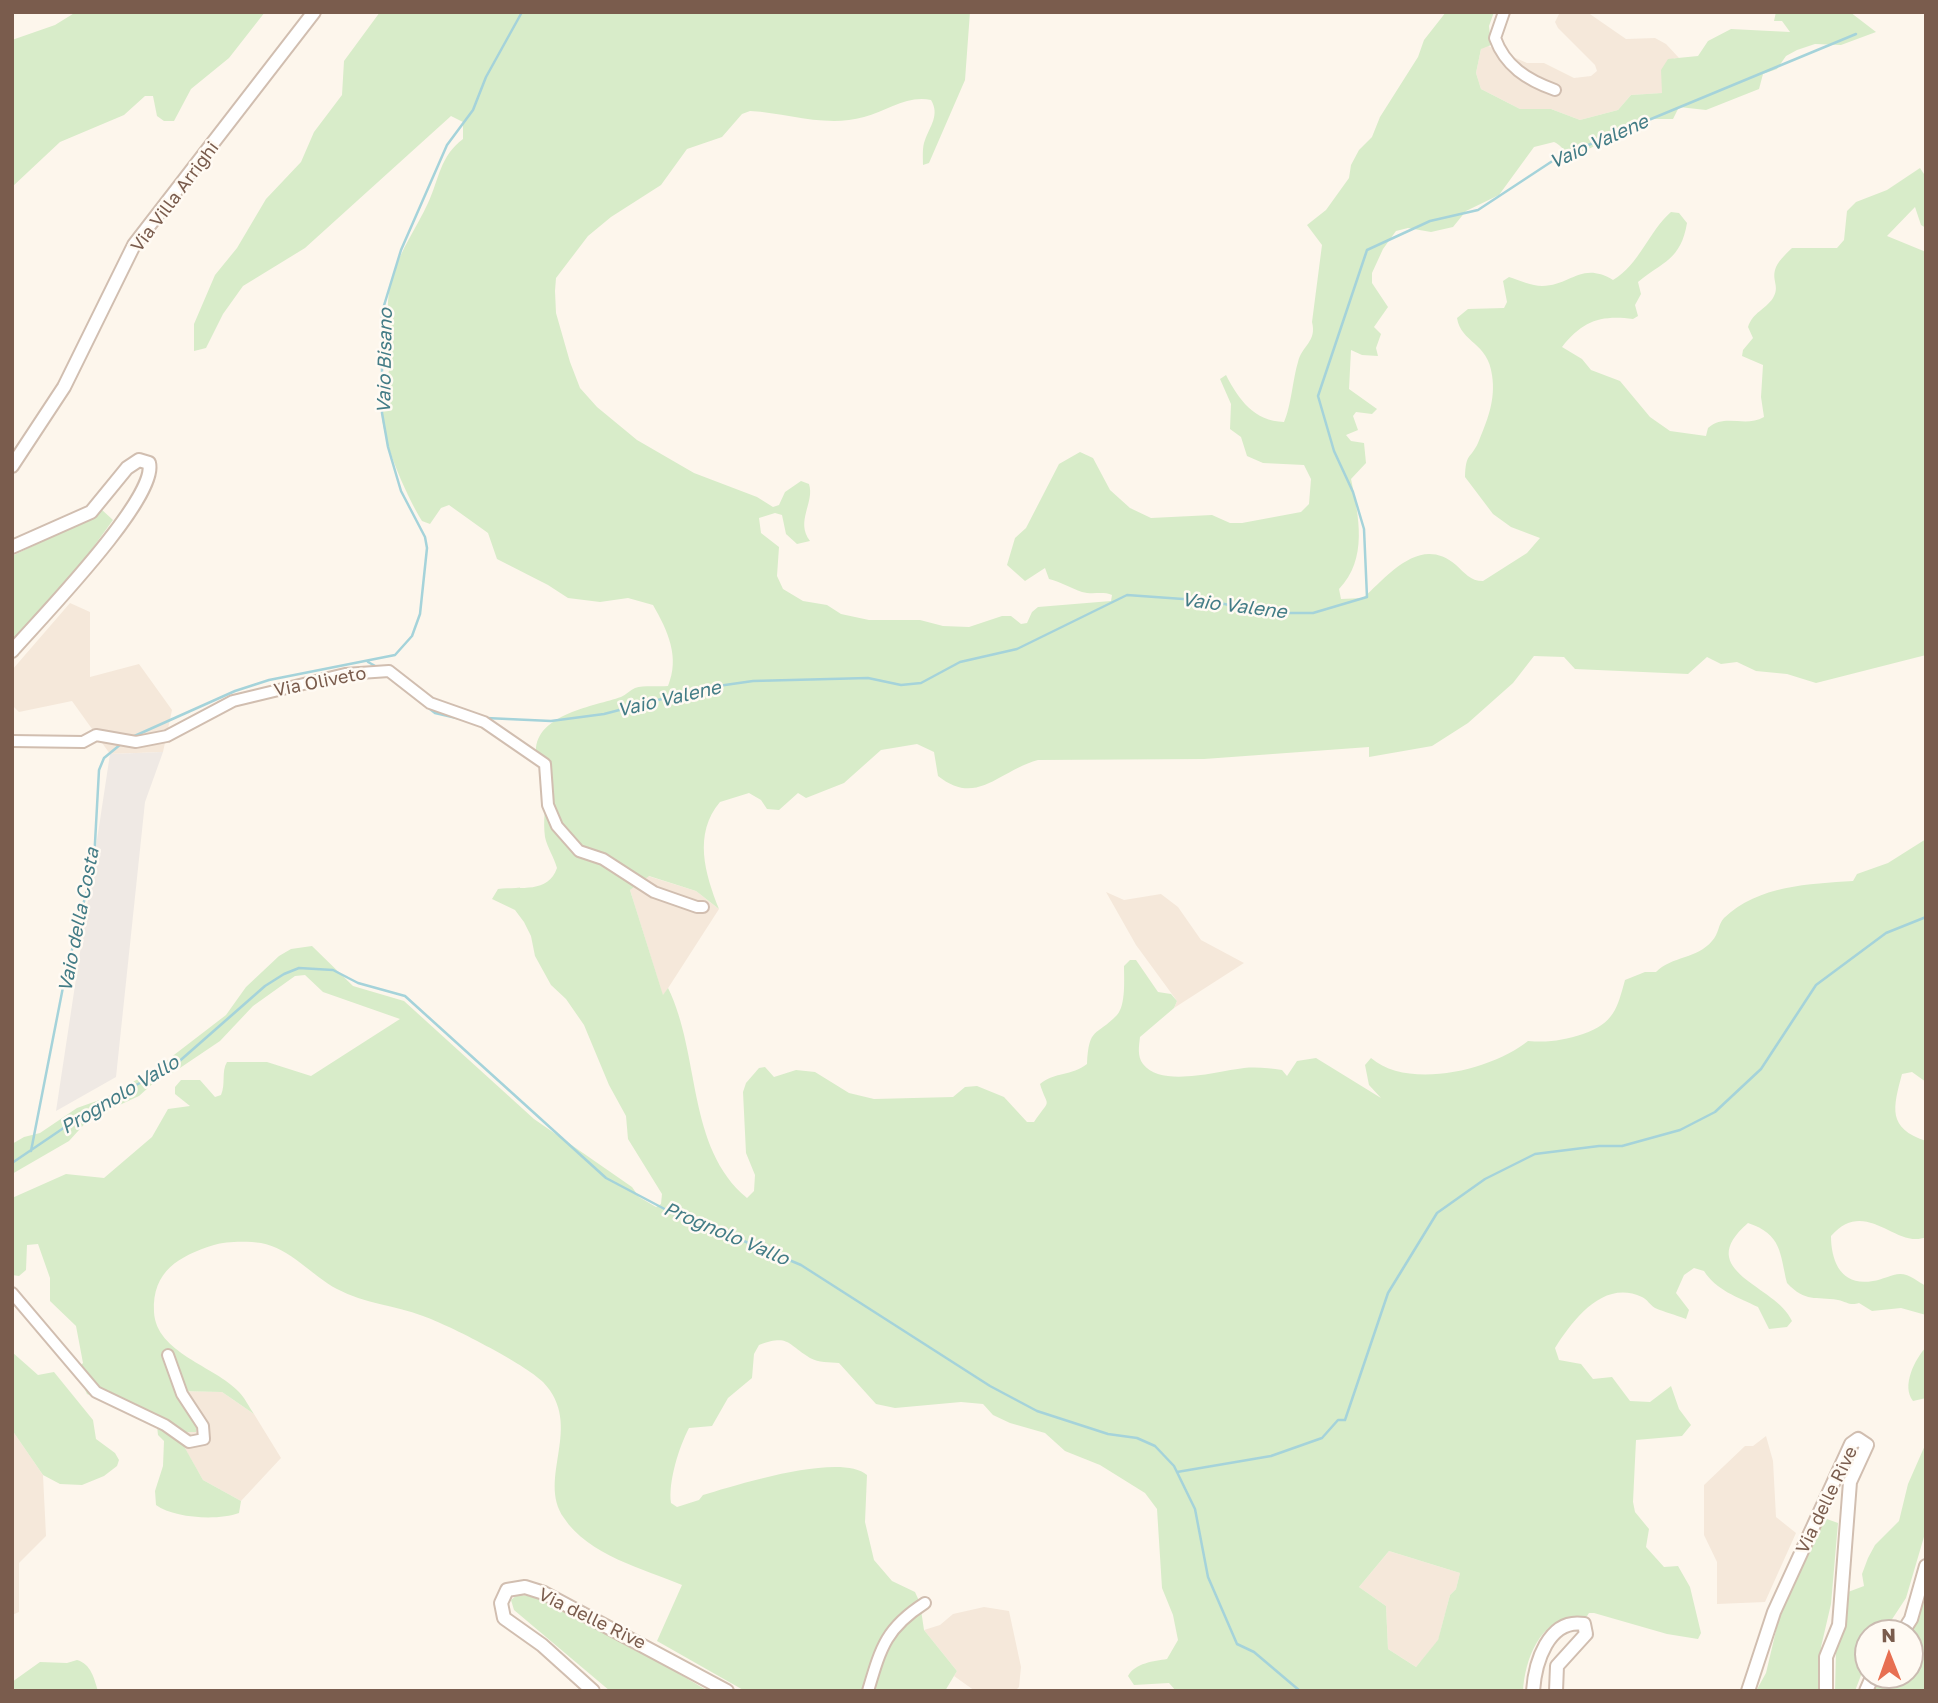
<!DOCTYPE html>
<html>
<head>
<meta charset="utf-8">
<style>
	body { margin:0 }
	#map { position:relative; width:1938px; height:1703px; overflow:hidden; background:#fdf6ec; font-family:"Golos Text",sans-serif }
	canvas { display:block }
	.frame { position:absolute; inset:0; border:14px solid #7a5c4d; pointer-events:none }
	.north { position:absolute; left:1854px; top:1619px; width:70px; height:70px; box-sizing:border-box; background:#fffaf3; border:2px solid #cabbb1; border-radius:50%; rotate:359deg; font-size:19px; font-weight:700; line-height:28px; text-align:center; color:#7a5c4d }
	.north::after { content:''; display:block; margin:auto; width:24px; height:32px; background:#e76f51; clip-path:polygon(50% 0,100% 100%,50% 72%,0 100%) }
</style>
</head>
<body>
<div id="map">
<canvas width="1938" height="1703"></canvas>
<div class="frame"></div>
<div class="north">N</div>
</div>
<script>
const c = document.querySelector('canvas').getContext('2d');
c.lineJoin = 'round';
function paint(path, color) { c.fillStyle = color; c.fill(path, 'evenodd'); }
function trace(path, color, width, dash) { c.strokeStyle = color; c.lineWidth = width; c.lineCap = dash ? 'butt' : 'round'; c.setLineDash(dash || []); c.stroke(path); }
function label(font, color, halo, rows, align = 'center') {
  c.font = font + ' "Golos Text",sans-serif'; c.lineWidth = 5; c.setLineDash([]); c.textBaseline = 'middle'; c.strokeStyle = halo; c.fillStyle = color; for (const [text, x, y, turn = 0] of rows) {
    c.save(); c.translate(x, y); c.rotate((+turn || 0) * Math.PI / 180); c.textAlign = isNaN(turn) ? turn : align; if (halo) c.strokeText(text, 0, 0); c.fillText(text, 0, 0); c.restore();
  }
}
const residential = new Path2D(`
	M 1560,12 L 1587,12 L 1626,39 L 1655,38 L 1666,44 L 1680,59 L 1674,58 L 1662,76 L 1663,93 L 1631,95 L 1618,110 L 1580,120 L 1551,109 L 1520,109 L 1481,89 L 1476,73 L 1481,49 L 1486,45 L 1527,63 L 1544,63 L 1574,78 L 1591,76 L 1597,71 L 1595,65 L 1558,28 L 1555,22 Z
	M 70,603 L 90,612 L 90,677 L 139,664 L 172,710 L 163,752 L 110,754 L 72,701 L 19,712 L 12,705 L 12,670 Z
	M 648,876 L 696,891 L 719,909 L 663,996 L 630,890 Z
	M 1106,892 L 1124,900 L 1161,894 L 1178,907 L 1201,940 L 1244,963 L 1174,1008 L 1177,1001 L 1136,945 Z
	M 175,1391 L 222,1392 L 254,1414 L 281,1458 L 241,1501 L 203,1480 L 175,1431 L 196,1431 L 196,1420 Z
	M 12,1430 L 43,1475 L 46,1536 L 19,1563 L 19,1612 L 12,1615 Z
	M 1766,1436 L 1773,1461 L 1776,1517 L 1796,1533 L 1765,1602 L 1717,1604 L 1717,1562 L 1704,1535 L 1704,1485 L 1745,1446 L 1753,1446 Z
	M 1389,1551 L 1460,1573 L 1456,1589 L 1450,1595 L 1438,1641 L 1416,1667 L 1388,1649 L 1386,1606 L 1359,1587 Z
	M 984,1607 L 1009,1611 L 1021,1667 L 1019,1687 L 1015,1691 L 975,1691 L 954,1676 L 957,1671 L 924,1630 L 940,1625 L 953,1614 Z`);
const industrial = new Path2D(`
	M 163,752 L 145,802 L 116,1077 L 56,1111 L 110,754 Z`);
const green = new Path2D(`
	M 76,12 L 265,12 L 229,58 L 191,89 L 174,121 L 164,121 L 157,116 L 153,96 L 145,96 L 124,115 L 60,142 L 12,187 L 12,40 L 55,25 Z
	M 380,12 L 970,12 L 965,80 L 929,163 L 923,165 C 923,157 922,147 925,140 C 930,126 940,115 931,100 C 907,95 887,111 864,117 C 826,128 788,113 750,111 L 742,114 L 722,137 L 687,149 L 661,185 L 611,217 L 588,236 L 556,278 L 555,291 L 556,313 L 570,362 L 580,388 L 597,407 L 637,440 L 694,473 L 757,497 L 773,507 L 779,505 L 785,492 L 801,481 L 809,484 C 815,503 795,521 810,541 L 797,544 L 786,534 L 782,515 L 775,513 L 759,518 L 761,533 L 779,547 L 777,576 L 783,589 L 803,601 L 827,605 L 841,614 L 869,620 L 920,620 L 943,626 L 969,627 L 1002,616 L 1011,616 L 1021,624 L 1027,623 L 1032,612 L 1038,607 L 1111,601 L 1112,595 C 1103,591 1092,595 1082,592 C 1071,588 1061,582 1049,579 L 1045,568 L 1025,581 L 1007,565 L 1015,538 L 1026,528 L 1059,464 L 1080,452 L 1093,458 L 1110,490 L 1130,508 L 1151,518 L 1212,515 L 1230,523 L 1242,523 L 1301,512 L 1309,504 L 1311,479 L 1304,465 L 1263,463 L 1247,456 L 1241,437 L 1230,429 L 1231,404 L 1220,379 L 1226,375 C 1239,400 1254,421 1284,422 C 1291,407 1293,378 1298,362 C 1302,345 1317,342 1312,322 L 1322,245 L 1307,225 L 1326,210 L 1349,178 L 1351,165 L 1359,150 L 1372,137 L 1380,117 L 1418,57 L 1424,40 L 1446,12 L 1494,12 L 1489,26 L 1491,45 L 1481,49 L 1476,73 L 1481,89 L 1520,109 L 1551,109 L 1580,120 L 1618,110 L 1631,95 L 1662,93 L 1661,70 L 1668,59 L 1698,56 L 1708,41 L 1731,29 L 1790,32 L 1782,21 L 1774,21 L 1776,12 L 1850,12 L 1876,32 L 1841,45 L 1815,44 L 1797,50 L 1786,56 L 1777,69 L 1763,74 L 1759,89 L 1706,110 L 1679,107 L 1673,119 L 1641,119 L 1622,134 L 1607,135 C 1599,145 1583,155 1569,152 C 1562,150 1560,144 1554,142 L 1534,147 L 1499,195 L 1466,211 L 1453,227 L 1431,232 L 1408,228 L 1396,231 L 1383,249 L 1372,273 L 1372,283 L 1388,307 L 1374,327 L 1381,334 L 1376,348 L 1378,356 L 1362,355 L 1351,350 L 1349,389 L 1377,409 L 1372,414 L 1356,412 L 1353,416 L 1358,430 L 1346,435 L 1351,441 L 1364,443 L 1366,463 L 1351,479 C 1359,517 1368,559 1339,589 L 1341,599 L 1363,598 C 1388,576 1420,534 1456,565 C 1465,573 1470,581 1483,581 L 1527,553 L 1540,538 L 1511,527 L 1493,514 L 1465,477 C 1466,452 1470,460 1478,443 C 1487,421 1496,400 1492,375 C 1488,342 1461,343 1457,318 L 1468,309 L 1504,308 L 1507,302 L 1503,281 L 1509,277 C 1519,280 1532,286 1542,286 C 1571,286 1581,261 1613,280 C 1639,265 1649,231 1671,212 L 1679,213 L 1687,223 C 1681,260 1662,262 1638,282 L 1641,294 L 1635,305 L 1638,316 L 1633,319 C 1600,315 1583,321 1562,347 L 1582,359 L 1591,370 L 1620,381 L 1650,417 L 1670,431 L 1706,436 L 1708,428 C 1725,413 1745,428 1764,417 L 1761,397 L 1763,365 L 1742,356 L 1743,350 L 1753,338 L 1748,327 C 1753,312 1765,310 1773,298 C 1780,287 1772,281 1775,270 C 1777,262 1786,254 1792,248 L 1837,248 L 1844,240 L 1847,211 L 1856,202 L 1887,190 L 1920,168 L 1926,177 L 1926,228 L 1921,225 L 1915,207 L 1887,236 L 1926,252 L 1926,655 L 1816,683 L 1787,674 L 1756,671 L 1737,662 L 1721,664 L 1707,657 L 1688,674 L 1575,669 L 1564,657 L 1534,656 L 1513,683 L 1468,723 L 1432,746 L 1369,757 L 1369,747 L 1204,759 L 1038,760 C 998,771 977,807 938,776 L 934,752 L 917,744 L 881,750 L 844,783 L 806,798 L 798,793 L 779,810 L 767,809 L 761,800 L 749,793 L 720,802 C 693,834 705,874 719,909 L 696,891 L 649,876 L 630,890 L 663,995 L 668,988 C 701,1055 686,1147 747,1198 L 754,1191 L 755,1175 L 746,1153 L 743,1092 L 746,1083 L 759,1068 L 765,1067 L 774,1077 L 796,1070 L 815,1072 L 849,1093 L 874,1099 L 953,1097 L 965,1087 L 977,1086 L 1004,1097 L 1027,1122 L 1034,1122 C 1052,1096 1048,1110 1040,1084 C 1054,1072 1072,1076 1087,1064 C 1089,1026 1096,1037 1117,1015 C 1126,1005 1124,979 1124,966 L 1130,960 L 1136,960 L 1158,992 L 1171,994 L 1177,1001 L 1174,1008 L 1140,1037 C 1139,1046 1137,1056 1143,1064 C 1161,1088 1218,1071 1244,1068 C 1256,1067 1270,1068 1282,1070 L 1287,1076 L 1297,1061 L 1316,1058 L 1381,1098 L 1369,1085 L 1365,1065 L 1371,1058 C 1409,1091 1494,1069 1528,1041 C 1549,1043 1564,1040 1583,1034 C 1614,1023 1617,1009 1625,980 L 1645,972 L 1656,972 C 1672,956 1697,959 1712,941 C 1719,934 1718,924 1724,918 C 1759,885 1809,884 1853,881 L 1857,874 L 1888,863 L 1926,839 L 1926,1082 L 1912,1072 L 1902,1074 C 1893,1108 1887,1128 1926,1141 L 1926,1237 C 1896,1250 1866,1196 1831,1236 C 1831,1261 1841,1287 1873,1281 C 1882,1280 1892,1274 1900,1274 C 1910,1274 1918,1282 1926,1286 L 1926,1315 L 1901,1308 L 1872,1311 L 1859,1303 C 1850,1306 1847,1302 1838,1300 C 1815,1296 1806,1303 1787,1283 C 1780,1254 1782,1234 1748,1223 C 1691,1272 1777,1285 1792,1321 L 1787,1327 L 1769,1329 L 1758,1307 C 1737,1297 1716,1290 1704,1271 L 1694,1268 L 1684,1275 L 1676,1293 L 1689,1310 L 1686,1319 C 1676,1315 1664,1312 1655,1308 C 1650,1305 1647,1299 1642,1297 C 1603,1279 1573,1320 1555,1348 L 1559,1360 L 1581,1364 L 1593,1379 L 1612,1377 L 1630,1401 L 1650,1402 L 1671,1386 L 1679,1409 L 1691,1425 L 1682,1436 L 1636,1440 L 1633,1502 L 1635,1512 L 1649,1529 L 1646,1547 L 1664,1567 L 1678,1566 L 1690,1587 L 1701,1633 L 1698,1639 L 1667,1634 L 1594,1613 L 1589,1613 L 1585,1619 C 1543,1610 1525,1657 1523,1691 L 1176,1691 L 1169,1683 L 1134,1685 L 1128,1676 C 1135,1663 1154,1661 1167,1659 L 1178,1640 L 1173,1615 L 1162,1588 L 1157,1509 L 1145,1493 L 1100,1465 L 1065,1451 L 1045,1433 L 1010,1423 L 993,1415 L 983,1404 L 961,1402 L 895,1408 L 876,1404 L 839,1363 C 829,1362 819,1363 810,1358 C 787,1344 789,1334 759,1345 L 754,1354 L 752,1378 L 728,1398 L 712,1426 L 689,1428 C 679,1447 668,1482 671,1503 L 677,1507 L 699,1500 L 703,1495 C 737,1485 840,1452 867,1475 L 865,1522 L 874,1560 L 892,1581 L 915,1592 L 920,1603 L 924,1630 L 957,1671 L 945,1691 L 745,1691 L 657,1641 L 682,1585 C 644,1569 588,1555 564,1518 C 536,1478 585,1426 543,1382 C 525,1364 449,1325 423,1316 C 394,1305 365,1304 337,1289 C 312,1276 290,1248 261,1243 C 248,1241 226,1241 214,1245 C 179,1256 152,1271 154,1312 C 156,1353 215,1366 239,1392 C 245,1398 249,1407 254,1414 L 222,1392 L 176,1391 L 196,1420 L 196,1432 L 176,1432 L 203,1480 L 241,1501 L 239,1513 C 217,1521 174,1518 156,1505 L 155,1491 L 163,1466 L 164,1441 L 158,1435 L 157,1426 L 87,1394 L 76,1370 L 83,1363 L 76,1326 L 50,1301 L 50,1278 L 38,1244 L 27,1245 L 26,1270 L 19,1276 L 12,1275 L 12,1198 L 66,1174 L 104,1178 L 152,1137 L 168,1109 L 190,1106 L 175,1094 L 175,1087 L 181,1080 L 200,1080 L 215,1097 L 221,1095 C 226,1084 221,1072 227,1062 L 267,1062 L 311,1076 L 400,1019 L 323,992 L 305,975 L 295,976 L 253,1006 L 220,1041 L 174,1072 L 159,1078 L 139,1096 L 89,1119 L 69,1141 L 12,1174 L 12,1144 L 24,1137 L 40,1133 L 77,1108 L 105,1098 L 157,1068 L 226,1015 L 246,987 L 279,956 L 291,949 L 312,946 L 353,986 L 404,1001 L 534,1119 L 632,1187 L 639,1197 L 656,1207 L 661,1204 L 662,1194 L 628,1139 L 626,1116 L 609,1085 L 584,1025 L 566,999 L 551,985 L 535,956 L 531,936 L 524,922 L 515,910 L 492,899 L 498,889 C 521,886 548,894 557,868 C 554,857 547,847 545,837 C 541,803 555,786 536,751 C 536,714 595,706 621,697 C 626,695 630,690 635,688 C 644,685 658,687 668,686 C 680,657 668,631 653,605 L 628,598 L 600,602 L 568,598 L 548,585 L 497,559 L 488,533 L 449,505 L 441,508 L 430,524 L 422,521 C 405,493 379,435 381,401 C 382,387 391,373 390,360 C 389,333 384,301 393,275 C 401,249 417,227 428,203 C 439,179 440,156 463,139 L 463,122 L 451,116 L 305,248 L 243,286 L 223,314 L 206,348 L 194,351 L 194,324 L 215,275 L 237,248 L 266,199 L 301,162 L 314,132 L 342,95 L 344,61 ZM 1389,1551 L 1460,1573 L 1456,1589 L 1450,1595 L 1438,1640 L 1416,1667 L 1388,1649 L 1386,1606 L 1359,1587 Z
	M 101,509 L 113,520 L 76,571 L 12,646 L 12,556 L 72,527 Z
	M 1926,1347 L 1926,1398 L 1913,1401 C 1901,1386 1915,1359 1926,1347 Z
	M 12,1352 L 38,1375 L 54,1372 L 93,1420 L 96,1439 L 115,1453 L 119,1460 L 117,1466 L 104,1476 L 82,1485 L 60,1484 L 43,1475 L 12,1430 Z
	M 1926,1443 L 1926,1530 L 1906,1598 L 1883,1633 L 1868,1633 L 1868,1657 L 1855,1691 L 1835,1691 L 1836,1651 L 1848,1592 L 1864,1586 L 1862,1574 L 1868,1558 L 1875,1545 L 1899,1521 L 1908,1484 Z
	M 1824,1518 L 1838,1523 L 1831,1604 L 1821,1647 L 1819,1691 L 1756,1691 L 1766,1673 L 1779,1618 Z
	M 517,1595 C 562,1594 665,1668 709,1691 L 610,1691 L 514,1610 L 511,1600 Z
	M 1926,1595 L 1926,1691 L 1874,1691 L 1880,1675 L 1910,1675 L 1910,1633 L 1906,1633 Z
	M 77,1660 C 91,1664 94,1678 98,1691 L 12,1691 L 12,1682 L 40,1662 L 67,1663 Z`);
const stream = new Path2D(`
	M 368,662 L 377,667
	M 426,706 L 435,713 L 465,720
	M 486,718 L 551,721 L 604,714 L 704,688 L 753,681 L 868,678 L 901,685 L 921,683 L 960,662 L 1017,649 L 1127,595 L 1211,601 L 1265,613 L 1313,613 L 1367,597 L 1364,529 L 1353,492 L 1334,451 L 1318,396 L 1367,250 L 1430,221 L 1478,210 L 1557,158 L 1856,34
	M 130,738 L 235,691 L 269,680 L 395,655 L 412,636 L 420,614 L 427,548 L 425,537 L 401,491 L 388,447 L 382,413 L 382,312 L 401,250 L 447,145 L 473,110 L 486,77 L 522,12
	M 31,1151 L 64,982 L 94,861 L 99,770 L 104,758 L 121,744
	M 12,1163 L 99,1104 L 175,1065 L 265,986 L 284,974 L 299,968 L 333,970 L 358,983 L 405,996 L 606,1178 L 691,1223 L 713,1228 L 801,1265 L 990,1386 L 1037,1411 L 1108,1434 L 1137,1438 L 1155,1446 L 1174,1466 L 1195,1509 L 1208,1577 L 1237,1644 L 1254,1652 L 1300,1691
	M 1177,1472 L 1271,1456 L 1322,1438 L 1338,1420 L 1345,1420 L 1388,1293 L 1437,1213 L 1485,1179 L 1535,1154 L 1599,1146 L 1622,1146 L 1680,1130 L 1715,1112 L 1761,1069 L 1816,985 L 1886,933 L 1926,917`);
const minor = new Path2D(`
	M 1504,12 L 1495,38 C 1505,66 1527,80 1555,90
	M 12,741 L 83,742 L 96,735 L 136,742 L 167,736 L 233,701 L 345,674 L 389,671 L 430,703 L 484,722 L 545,764 L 548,805 L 557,826 L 579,851 L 603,859 L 654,892 L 697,907 L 703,907
	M 12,1293 L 96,1392 L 165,1425 L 189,1442 L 204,1439 L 203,1426 L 182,1394 L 168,1355
	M 868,1691 C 881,1647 886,1628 925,1603`);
const tertiary = new Path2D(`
	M 12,466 L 64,387 L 134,245 L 314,12
	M 12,547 L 91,512 L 127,468 L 139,460 L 149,463 C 159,497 38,621 12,651
	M 1902,1633 L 1911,1619 L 1926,1566
	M 593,1691 L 542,1645 L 504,1618 L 501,1603 L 507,1590 L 525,1587 L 544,1593 L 727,1691
	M 1533,1691 C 1535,1663 1548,1618 1584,1624 L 1586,1634 L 1557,1666 L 1556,1691
	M 1748,1691 L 1774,1612 L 1851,1444 L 1858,1439 L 1867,1445 L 1850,1482 L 1839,1625 L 1826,1657 L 1826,1691
	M 1866,1691 L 1873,1675`);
const streetNames = [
	["Via Villa Arrighi",175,197,-53],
	["Via Oliveto",320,682,-11],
	["Via delle Rive",1827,1500,-64],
	["Via delle Rive",592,1619,26]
];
const waterNames = [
	["Vaio Valene",1599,142,-24],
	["Vaio Bisano",385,361,-89],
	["Vaio Valene",1234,606,7],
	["Vaio Valene",669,699,-13],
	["Vaio della Costa",79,920,-79],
	["Prognolo Vallo",120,1095,-31],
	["Prognolo Vallo",726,1234,23]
];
paint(residential, '#f5e8da');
paint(industrial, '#efe9e4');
paint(green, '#d8ecc9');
trace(stream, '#a5d3da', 2.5);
trace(minor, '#d1beb0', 14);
trace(tertiary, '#d1beb0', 16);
trace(minor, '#fff', 10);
trace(tertiary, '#fff', 12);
label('18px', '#7a5c4d', '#fffaf3', streetNames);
label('italic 19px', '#437c86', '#fffaf3', waterNames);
</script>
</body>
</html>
